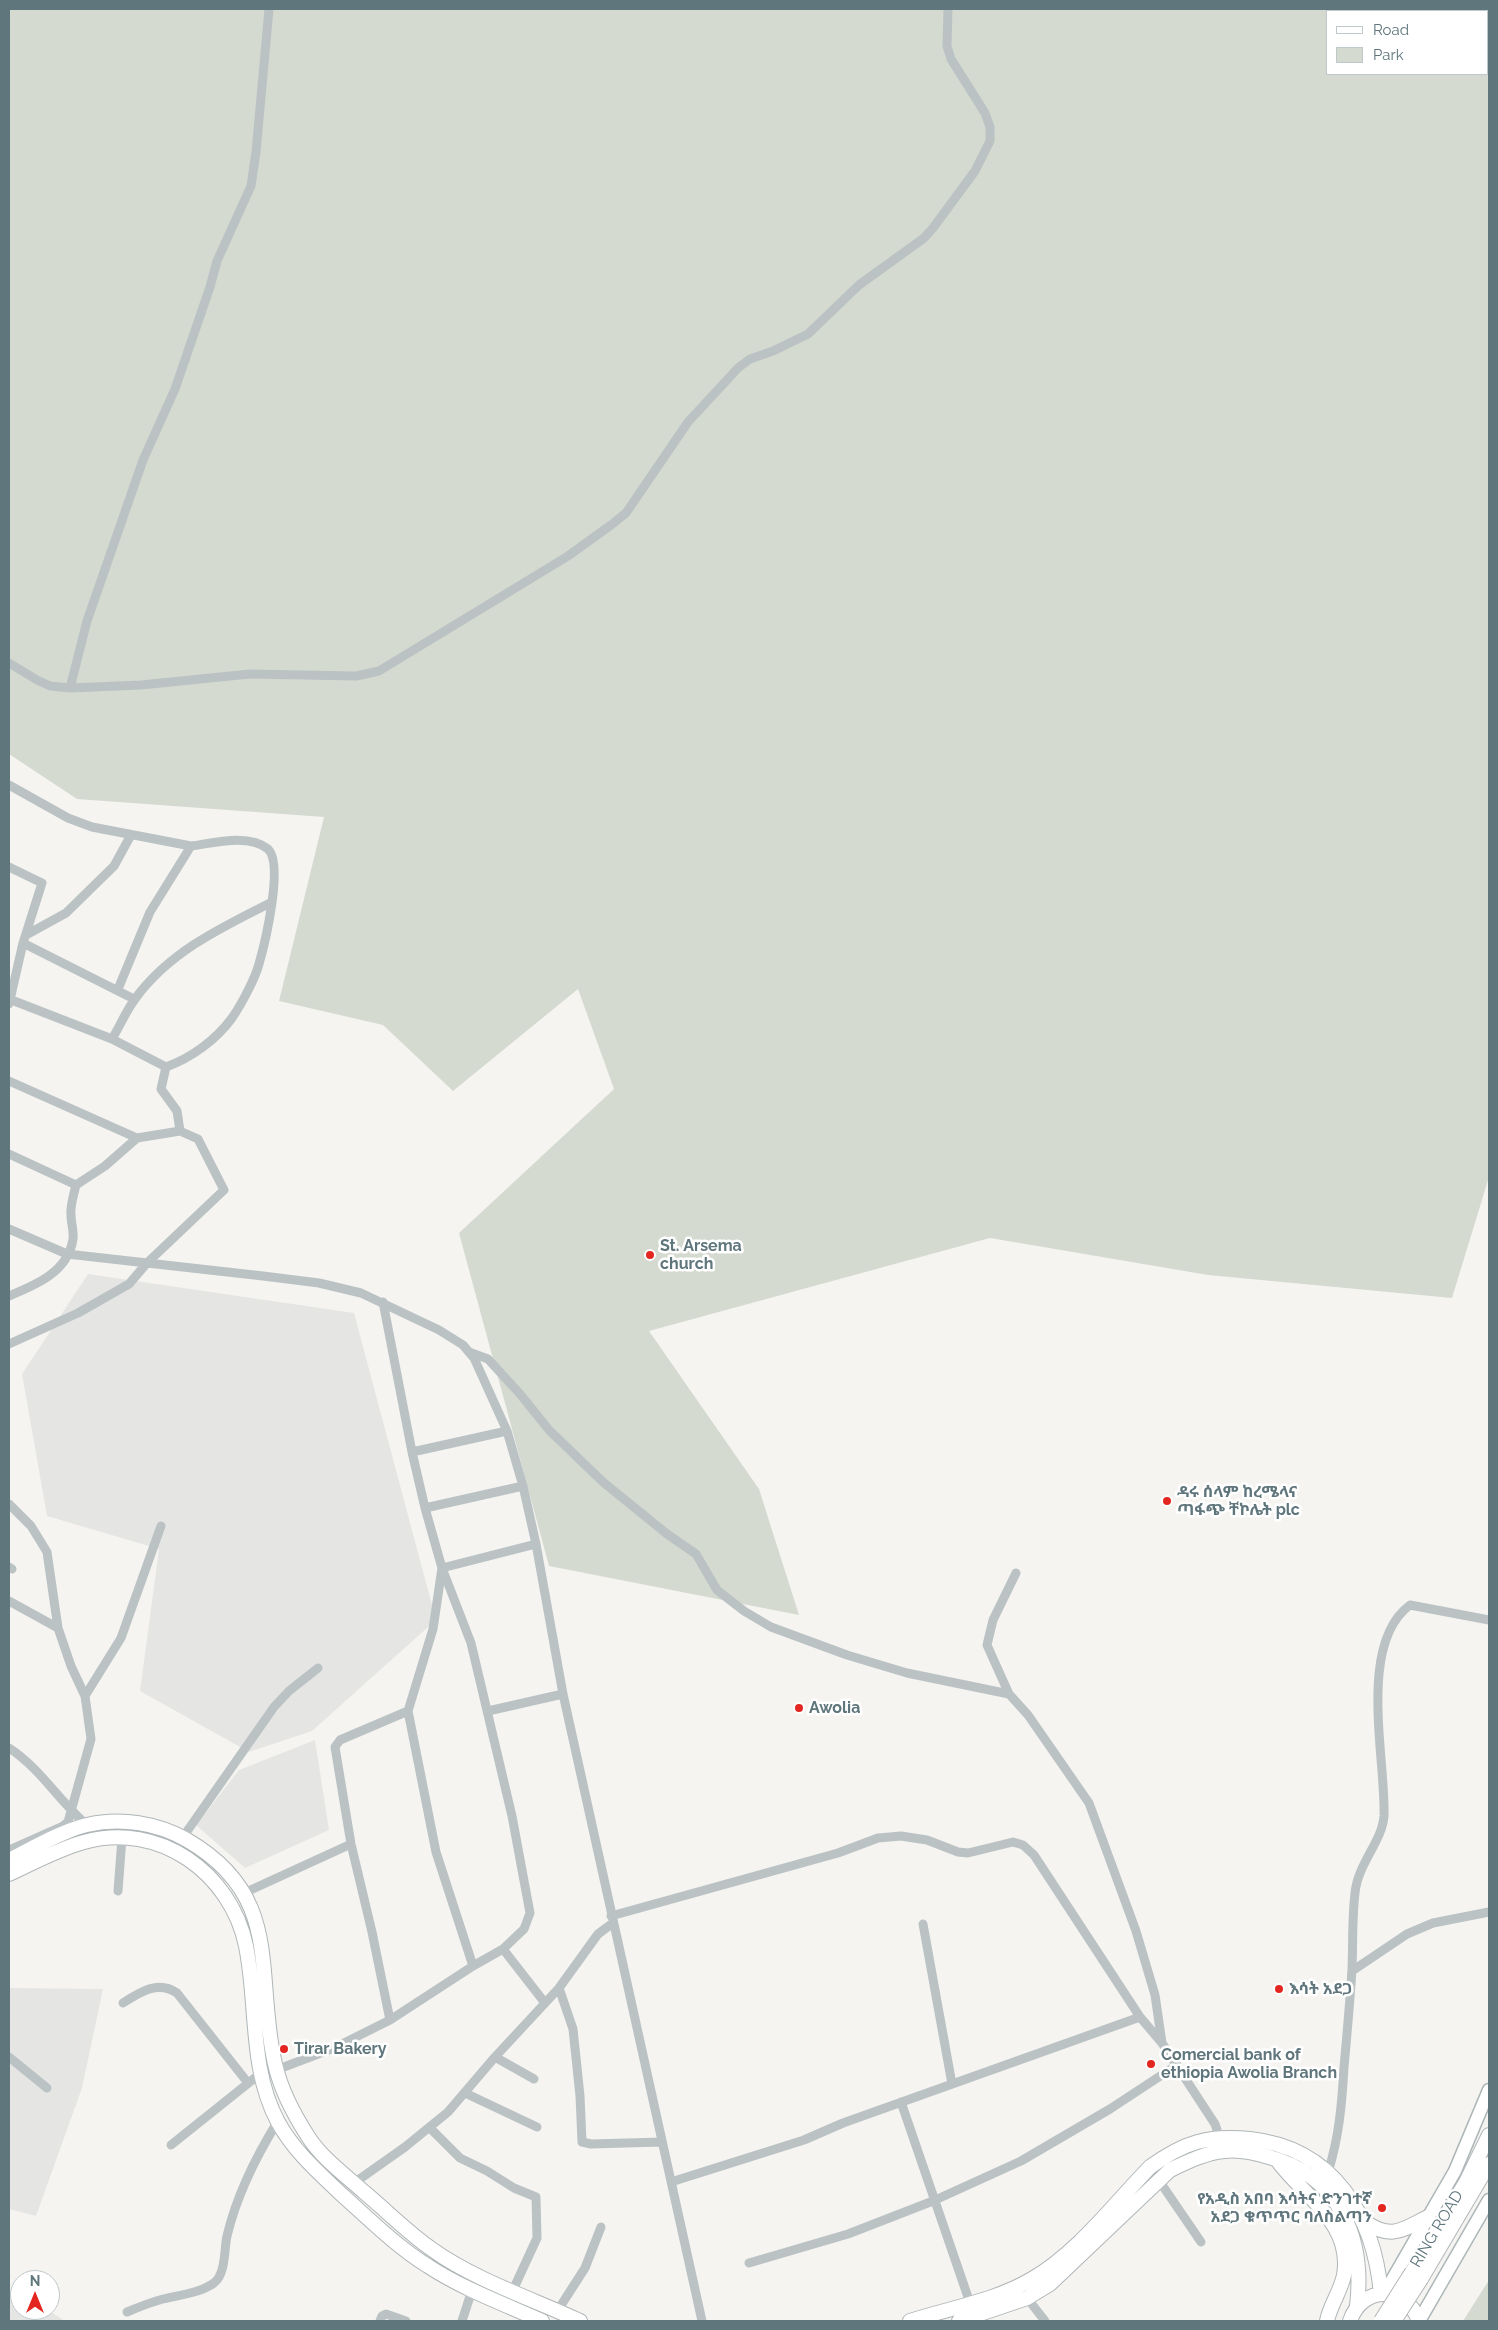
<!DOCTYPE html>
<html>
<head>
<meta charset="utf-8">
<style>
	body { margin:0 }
	#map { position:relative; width:1498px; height:2330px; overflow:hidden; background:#f5f4f1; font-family:Raleway,sans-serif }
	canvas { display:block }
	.frame { position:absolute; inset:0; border:10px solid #5f767c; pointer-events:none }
	.legend { position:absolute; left:1326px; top:10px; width:162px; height:65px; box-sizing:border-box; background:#fff; border:1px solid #bfc8cb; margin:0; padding:6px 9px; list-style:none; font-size:15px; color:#5f767c }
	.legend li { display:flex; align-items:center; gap:10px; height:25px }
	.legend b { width:25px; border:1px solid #bfc8cb }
	.north { position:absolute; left:10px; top:2270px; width:50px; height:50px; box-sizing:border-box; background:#fff; border:1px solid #bfc8cb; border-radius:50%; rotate:0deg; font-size:14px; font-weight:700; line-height:20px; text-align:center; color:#5f767c }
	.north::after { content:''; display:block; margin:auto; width:18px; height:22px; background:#e42621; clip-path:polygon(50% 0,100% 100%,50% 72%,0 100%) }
</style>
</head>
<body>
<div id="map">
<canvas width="1498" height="2330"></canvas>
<div class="frame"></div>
<ul class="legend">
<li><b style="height:6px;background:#fff"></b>Road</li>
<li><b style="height:14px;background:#d5dad0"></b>Park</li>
</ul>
<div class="north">N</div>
</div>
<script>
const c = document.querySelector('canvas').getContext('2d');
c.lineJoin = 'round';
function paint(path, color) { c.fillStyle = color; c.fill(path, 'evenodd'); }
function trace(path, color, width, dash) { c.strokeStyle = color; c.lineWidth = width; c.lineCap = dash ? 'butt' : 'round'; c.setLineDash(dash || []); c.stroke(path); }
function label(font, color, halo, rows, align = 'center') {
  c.font = font + ' Raleway,"Noto Sans Ethiopic",sans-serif'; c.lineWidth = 5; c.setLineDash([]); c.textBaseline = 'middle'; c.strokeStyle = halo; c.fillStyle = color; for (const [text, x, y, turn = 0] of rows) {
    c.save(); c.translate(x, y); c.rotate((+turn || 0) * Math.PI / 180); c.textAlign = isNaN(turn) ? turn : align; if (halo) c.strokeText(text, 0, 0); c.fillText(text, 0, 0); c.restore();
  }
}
const built = new Path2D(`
	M 88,1274 L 354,1313 L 436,1620 L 312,1731 L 249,1752 L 140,1691 L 159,1549 L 47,1516 L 22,1374 Z
	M 315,1740 L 329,1830 L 245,1868 L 196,1825 L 239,1770 Z
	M 9,1988 L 103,1989 L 82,2088 L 36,2216 L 9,2209 Z
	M 20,2295 L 20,2310 L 48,2310 L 65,2321 L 9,2321 L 9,2299 Z`);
const green = new Path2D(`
	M 9,9 L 1489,9 L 1489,1177 L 1452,1298 L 1208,1275 L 990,1238 L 649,1331 L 759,1489 L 799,1615 L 549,1566 L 459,1233 L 614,1089 L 578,989 L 453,1091 L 383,1025 L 279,1001 L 324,817 L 77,799 L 9,754 ZM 1327,11 L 1487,11 L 1487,74 L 1327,74 Z
	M 1489,2280 L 1489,2321 L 1463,2321 Z`);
const minor = new Path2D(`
	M 9,663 L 37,680 L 50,686 L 70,688 L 141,685 L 250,674 L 356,676 L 379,671 L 568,556 L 611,525 L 626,513 L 688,422 L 738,368 L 750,359 L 773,351 L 808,334 L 859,285 L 924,238 L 933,228 L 975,171 L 990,141 L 990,127 L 985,113 L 951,59 L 947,46 L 948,9
	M 70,688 L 87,621 L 143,460 L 175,389 L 210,287 L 217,261 L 251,186 L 256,152 L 269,9
	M 9,785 L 68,818 L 92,827 L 191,846 L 150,912 L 118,989
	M 9,867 L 42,883 L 23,943 L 9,1004
	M 26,935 L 66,913 L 114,866 L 131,835
	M 23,943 L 134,999
	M 9,999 L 112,1039 L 166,1067 C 191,1058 216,1040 232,1018 C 241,1005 255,979 259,964 C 265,943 284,864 268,849 C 249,833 213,843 191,846
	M 112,1039 C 120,1026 126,1011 135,999 C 169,952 222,927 272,902
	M 166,1067 L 161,1089 L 177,1111 L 180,1131
	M 9,1081 L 137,1138
	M 9,1154 L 76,1185 L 105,1166 L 137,1138 L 180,1131 L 198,1139 L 224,1190 L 147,1263 L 129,1284 L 78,1313 L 9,1344
	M 9,1229 L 67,1254 L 263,1276 L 319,1283 L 361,1293 L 439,1330 L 463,1345 L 474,1358 L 507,1431 L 523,1486 L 536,1544 L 563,1694 L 702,2321
	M 9,1296 C 36,1285 68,1272 73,1239 C 74,1231 71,1223 71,1215 C 70,1205 74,1194 76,1185
	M 469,1352 L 488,1359 L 520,1394 L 549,1430 L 603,1482 L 667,1534 L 696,1554 L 717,1590 L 744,1611 L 771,1627 L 847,1655 L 907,1673 L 1009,1694
	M 412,1452 L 507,1431
	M 9,1504 L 31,1526 L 47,1552 L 58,1628
	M 425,1508 L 523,1486
	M 9,1567 L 12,1569
	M 1016,1573 L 993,1620 L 987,1645 L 1009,1694 L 1028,1715 L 1089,1803 L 1136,1931 L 1155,1995 L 1162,2043 L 1215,2124 L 1221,2142
	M 9,1601 L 58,1628 L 71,1666 L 85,1696 L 91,1739 L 68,1822 L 63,1826 L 9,1850
	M 85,1696 L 121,1638 L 161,1526
	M 408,1711 L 436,1852 L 473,1966
	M 488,1711 L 563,1694
	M 9,1748 C 40,1768 59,1801 87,1825
	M 183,1837 L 274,1707 L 289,1691 L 318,1668
	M 118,1891 L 122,1838
	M 244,1893 L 351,1844
	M 611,1916 L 838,1853 L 878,1838 L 901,1836 L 927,1840 L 958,1852 L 968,1853 L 1013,1842 L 1023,1845 L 1034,1855 L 1140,2017
	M 923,1924 L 952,2084
	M 503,1949 L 545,2003
	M 1352,1971 L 1407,1934 L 1433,1923 L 1489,1912
	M 559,1988 L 573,2029 L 580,2096 L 582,2142 L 591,2144 L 662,2142
	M 123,2003 C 140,1992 158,1980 177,1993 L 248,2083
	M 390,2020 L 372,1932 L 351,1844 L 335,1747 L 340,1740 L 408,1711 L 433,1629 L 442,1568 L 536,1544
	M 9,2057 L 47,2088
	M 495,2057 L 534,2079
	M 276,2070 L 334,2048 L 390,2020 L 473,1966 L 503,1949 L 524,1929 L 530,1913 L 512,1816 L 471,1643 L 442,1568 L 425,1508 L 412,1452 L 383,1302
	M 465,2093 L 537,2127
	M 901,2102 L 970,2303
	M 430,2128 L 460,2158 L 487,2171 L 514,2188 L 536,2197 L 537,2238 L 513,2290
	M 171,2145 L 261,2073
	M 1328,2172 C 1339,2138 1342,2103 1344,2067 C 1347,2034 1350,2002 1352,1969 C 1353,1944 1352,1918 1355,1893 C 1358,1863 1382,1842 1384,1816 C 1386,1759 1357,1644 1410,1605 L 1489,1620
	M 1158,2179 L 1201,2242
	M 671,2182 L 804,2140 L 843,2123 L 1140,2017 L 1162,2043
	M 354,2183 L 405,2147 L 448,2112 L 495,2057 L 559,1988 L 598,1934 L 613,1923
	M 749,2263 L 848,2234 L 933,2201 L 1021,2161 L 1110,2109 L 1177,2065
	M 1027,2298 L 1045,2321
	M 558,2310 L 585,2268 L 601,2227
	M 127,2312 C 139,2307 151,2302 163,2299 C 179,2295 200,2293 214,2283 C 226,2274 224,2249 227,2236 C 237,2194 255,2158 278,2121
	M 380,2321 L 382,2316 L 386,2314 L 406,2321
	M 462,2321 L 472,2290`);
const secondary = new Path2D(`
	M 1384,2294 L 1455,2171 L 1489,2090
	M 1419,2321 L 1489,2200`);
const primary = new Path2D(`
	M 9,1860 C 31,1849 64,1830 87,1825 C 120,1817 158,1823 187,1840 C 285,1897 254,1973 275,2064 C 281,2091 294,2115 309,2138 C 323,2159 345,2175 364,2192 C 387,2211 408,2233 433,2250 C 473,2279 535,2300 580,2321
	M 9,1874 C 33,1863 58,1849 84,1842 C 159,1821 231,1873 246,1946 C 258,2005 249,2068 278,2122 C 293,2150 318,2172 340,2193 C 368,2218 396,2246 428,2266 C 463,2289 504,2304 542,2321
	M 1277,2160 C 1303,2196 1353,2223 1344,2275 C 1341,2291 1330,2305 1327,2321
	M 1365,2222 C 1392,2240 1402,2230 1428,2217
	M 910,2321 C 950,2308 995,2301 1032,2279 C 1078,2252 1113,2205 1150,2167 C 1184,2142 1208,2135 1250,2139 C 1334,2148 1374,2216 1381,2294
	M 959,2321 L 1027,2298 L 1050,2284 L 1170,2170 C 1187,2162 1205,2153 1224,2151 C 1239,2149 1256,2153 1269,2157 C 1340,2176 1365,2239 1357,2306
	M 1350,2321 C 1362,2285 1406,2285 1419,2321`);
const trunk = new Path2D(`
	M 1412,2272 L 1466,2182 L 1489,2135
	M 1421,2279 L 1489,2164`);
const trunkBridge = new Path2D(`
	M 1381,2321 L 1412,2272
	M 1394,2321 L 1421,2279`);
const markers = [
	[650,1255,5,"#e42621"],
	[1167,1501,5,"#e42621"],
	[799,1708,5,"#e42621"],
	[1279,1989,5,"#e42621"],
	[284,2049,5,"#e42621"],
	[1151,2064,5,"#e42621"],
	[1382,2208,5,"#e42621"]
];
const poiNames = [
	["St. Arsema",660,1246],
	["church",660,1264],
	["ዳሩ ሰላም ከረሜላና",1177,1492],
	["ጣፋጭ ቸኮሌት plc",1177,1510],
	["Awolia",809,1708],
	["እሳት አደጋ",1289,1989],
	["Tirar Bakery",294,2049],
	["Comercial bank of",1161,2055],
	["ethiopia Awolia Branch",1161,2073],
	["የአዲስ አበባ እሳትና ድንገተኛ",1372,2199,"right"],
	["አደጋ ቁጥጥር ባለስልጣን",1372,2217,"right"]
];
const streetNames = [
	["RING ROAD",1437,2229,-59]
];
paint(built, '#e5e6e4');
paint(green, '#d5dad0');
trace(secondary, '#adb6b8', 15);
trace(primary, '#afb6b8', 16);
trace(trunk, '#b1b6b8', 16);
trace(minor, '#bbc2c4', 9);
trace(secondary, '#fff', 12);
trace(primary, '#fff', 14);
trace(trunk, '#fff', 14);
trace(trunkBridge, '#b1b6b8', 16, []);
trace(trunkBridge, '#fff', 14);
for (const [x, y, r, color] of markers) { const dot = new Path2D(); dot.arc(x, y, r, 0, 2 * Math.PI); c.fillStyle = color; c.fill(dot); trace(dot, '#fff', 2); }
label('bold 16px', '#5f767c', '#fff', poiNames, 'left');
label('16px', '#5f767c', '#fff', streetNames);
</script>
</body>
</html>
